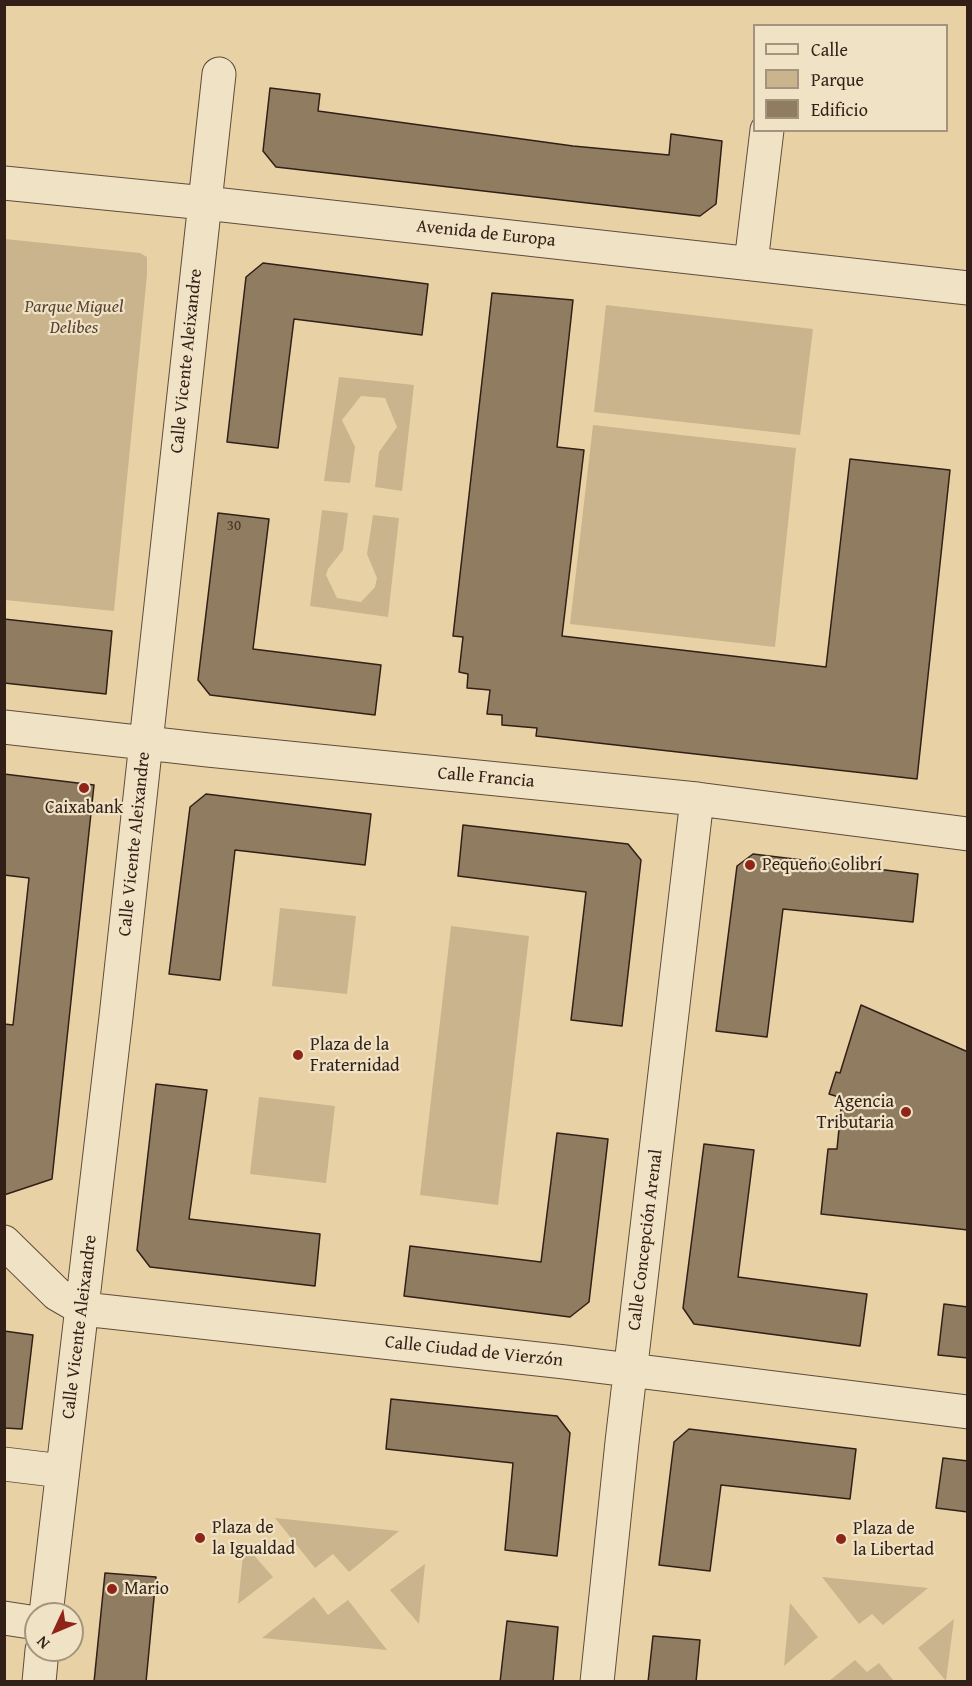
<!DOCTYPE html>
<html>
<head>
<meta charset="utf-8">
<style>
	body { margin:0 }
	#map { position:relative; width:972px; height:1686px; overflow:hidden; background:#e8d2a5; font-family:"Gentium Book Plus",serif }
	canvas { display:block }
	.frame { position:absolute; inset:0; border:6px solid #311f18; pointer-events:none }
	.legend { position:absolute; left:753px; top:24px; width:195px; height:108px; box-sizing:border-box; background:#f0e2c4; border:2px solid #a4947f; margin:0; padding:8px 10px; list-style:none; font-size:18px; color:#311f18 }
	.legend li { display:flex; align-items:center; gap:12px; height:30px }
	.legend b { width:30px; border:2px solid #a4947f }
	.north { position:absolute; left:24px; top:1602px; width:60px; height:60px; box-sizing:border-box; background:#f0e2c4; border:2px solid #a4947f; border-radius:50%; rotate:226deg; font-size:16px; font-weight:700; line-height:24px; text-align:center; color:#311f18 }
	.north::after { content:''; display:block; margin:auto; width:21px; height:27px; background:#8f2418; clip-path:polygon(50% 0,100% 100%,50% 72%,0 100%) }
</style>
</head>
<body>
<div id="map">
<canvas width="972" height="1686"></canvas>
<div class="frame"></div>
<ul class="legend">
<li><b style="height:8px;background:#f0e2c4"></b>Calle</li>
<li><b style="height:16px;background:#c9b48d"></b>Parque</li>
<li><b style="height:16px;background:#907c61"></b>Edificio</li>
</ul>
<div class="north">N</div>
</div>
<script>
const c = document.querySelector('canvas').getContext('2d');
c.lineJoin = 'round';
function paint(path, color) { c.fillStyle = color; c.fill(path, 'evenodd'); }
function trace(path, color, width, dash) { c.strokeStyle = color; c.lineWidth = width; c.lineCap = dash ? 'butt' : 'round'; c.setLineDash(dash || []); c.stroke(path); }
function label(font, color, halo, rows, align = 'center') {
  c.font = font + ' "Gentium Book Plus",serif'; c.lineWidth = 4.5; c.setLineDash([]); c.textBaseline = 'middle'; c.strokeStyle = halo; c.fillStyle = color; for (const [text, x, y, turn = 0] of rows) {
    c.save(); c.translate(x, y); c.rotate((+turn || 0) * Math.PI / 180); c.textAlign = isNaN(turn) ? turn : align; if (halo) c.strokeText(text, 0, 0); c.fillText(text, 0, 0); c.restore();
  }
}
const green = new Path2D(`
	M 5,239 L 140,253 L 147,257 L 147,275 L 114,611 L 5,600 Z
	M 606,305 L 813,329 L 800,435 L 594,412 Z
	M 339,377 L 414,385 L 402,491 L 375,487 L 379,452 L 397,427 L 385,398 L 361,396 L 342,420 L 355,447 L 350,483 L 324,481 Z
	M 593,425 L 796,448 L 775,647 L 570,624 Z
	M 322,510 L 348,513 L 343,550 L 328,569 L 326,575 L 337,598 L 361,602 L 375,587 L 377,578 L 367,554 L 373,515 L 399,518 L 388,617 L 310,606 Z
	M 280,908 L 356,916 L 347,994 L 272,986 Z
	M 451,926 L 529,936 L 498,1205 L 420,1195 Z
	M 259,1097 L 335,1106 L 326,1183 L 250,1174 Z
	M 275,1518 L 399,1531 L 349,1572 L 333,1554 L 315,1568 Z
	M 244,1544 L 273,1577 L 238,1604 Z
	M 425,1564 L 419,1624 L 390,1590 Z
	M 822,1577 L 928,1588 L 883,1625 L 872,1614 L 859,1624 Z
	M 314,1597 L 328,1615 L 348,1600 L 387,1650 L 262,1638 Z
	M 790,1603 L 818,1637 L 784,1666 Z
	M 954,1619 L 946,1681 L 918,1648 Z
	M 855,1660 L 867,1672 L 879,1663 L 894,1681 L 829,1681 Z`);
const building = new Path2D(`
	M 270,88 L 320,94 L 318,111 L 573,146 L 669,155 L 671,134 L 722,141 L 716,204 L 700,216 L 276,167 L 263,151 Z
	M 263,263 L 428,284 L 422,335 L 294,319 L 278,448 L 227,442 L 246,277 Z
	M 492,293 L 573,300 L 557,447 L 584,450 L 562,636 L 826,667 L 850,459 L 950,470 L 917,779 L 536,736 L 537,728 L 502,725 L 502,715 L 487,714 L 490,690 L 467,688 L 468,674 L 459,672 L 463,637 L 453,636 Z
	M 218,513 L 269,519 L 253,649 L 381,665 L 375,715 L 210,695 L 198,680 Z
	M 4,619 L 112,631 L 106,694 L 4,683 Z
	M 4,774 L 94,785 L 52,1179 L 4,1195 L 4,1024 L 13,1025 L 29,878 L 4,875 Z
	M 206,794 L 371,814 L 365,865 L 235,850 L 220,980 L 169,974 L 190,807 Z
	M 463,825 L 628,844 L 641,860 L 622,1026 L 571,1020 L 586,892 L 458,876 Z
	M 753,854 L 918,874 L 913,922 L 783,909 L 767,1037 L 716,1031 L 737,866 Z
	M 861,1005 L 968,1052 L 968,1230 L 821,1214 L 828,1149 L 837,1149 L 842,1098 L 829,1094 L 836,1072 L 840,1073 Z
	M 156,1084 L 207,1090 L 189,1219 L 320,1234 L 315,1286 L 150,1267 L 137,1250 Z
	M 557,1133 L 608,1139 L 589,1302 L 570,1317 L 404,1296 L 410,1246 L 541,1262 Z
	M 704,1144 L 754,1150 L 738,1277 L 867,1294 L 860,1346 L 694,1324 L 683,1308 Z
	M 944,1304 L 968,1307 L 968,1358 L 938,1355 Z
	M 4,1331 L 33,1335 L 22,1429 L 4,1428 Z
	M 391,1399 L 557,1416 L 570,1433 L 557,1556 L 505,1550 L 513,1463 L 386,1449 Z
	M 689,1429 L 856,1449 L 850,1499 L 721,1485 L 710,1571 L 659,1565 L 674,1442 Z
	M 943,1458 L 968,1461 L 968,1512 L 936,1508 Z
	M 105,1573 L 156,1577 L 146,1682 L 94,1682 Z
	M 507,1621 L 558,1627 L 553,1682 L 500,1682 Z
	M 653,1636 L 700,1640 L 696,1682 L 648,1682 Z`);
const minor = new Path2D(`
	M 4,183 L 205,203 L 968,288
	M 751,263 L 767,130
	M 4,727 L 208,750 L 697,799 L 968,834
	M 4,1242 L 57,1294 L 83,1309 L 565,1362 L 968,1412
	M 4,1464 L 62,1471
	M 46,1614 L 116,1017 L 219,74
	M 4,1618 L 30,1622
	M 39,1682 L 42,1650
	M 597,1682 L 622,1442 L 697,799`);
const markers = [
	[84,788,6,"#8f2418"],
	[750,865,6,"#8f2418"],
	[298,1055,6,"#8f2418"],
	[906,1112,6,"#8f2418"],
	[200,1538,6,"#8f2418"],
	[841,1539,6,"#8f2418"],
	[112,1589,6,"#8f2418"]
];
const numberNames = [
	["30",234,526]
];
const streetNames = [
	["Avenida de Europa",486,234,6],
	["Calle Vicente Aleixandre",187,361,-84],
	["Calle Francia",486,778,5],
	["Calle Vicente Aleixandre",135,844,-84],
	["Calle Concepción Arenal",646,1240,-83],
	["Calle Vicente Aleixandre",80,1327,-83],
	["Calle Ciudad de Vierzón",474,1352,6]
];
const parkNames = [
	["Parque Miguel",74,307],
	["Delibes",74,328]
];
const poiNames = [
	["Caixabank",84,808,"center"],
	["Pequeño Colibrí",762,865],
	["Plaza de la",310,1045],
	["Fraternidad",310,1066],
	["Agencia",894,1102,"right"],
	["Tributaria",894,1123,"right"],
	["Plaza de",212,1528],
	["la Igualdad",212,1549],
	["Plaza de",853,1529],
	["la Libertad",853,1550],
	["Mario",124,1589]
];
paint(green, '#c9b48d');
paint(building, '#907c61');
trace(building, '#311f18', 1.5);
trace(minor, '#5f4c3b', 35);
trace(minor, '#f0e2c4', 33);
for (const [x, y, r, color] of markers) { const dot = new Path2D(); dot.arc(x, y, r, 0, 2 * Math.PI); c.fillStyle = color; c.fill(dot); trace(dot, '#f0e2c4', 2); }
label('15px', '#49362a', null, numberNames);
label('18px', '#311f18', '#f0e2c4', streetNames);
label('italic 18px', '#574435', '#f0e2c4', parkNames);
label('18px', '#311f18', '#f0e2c4', poiNames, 'left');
</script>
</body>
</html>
